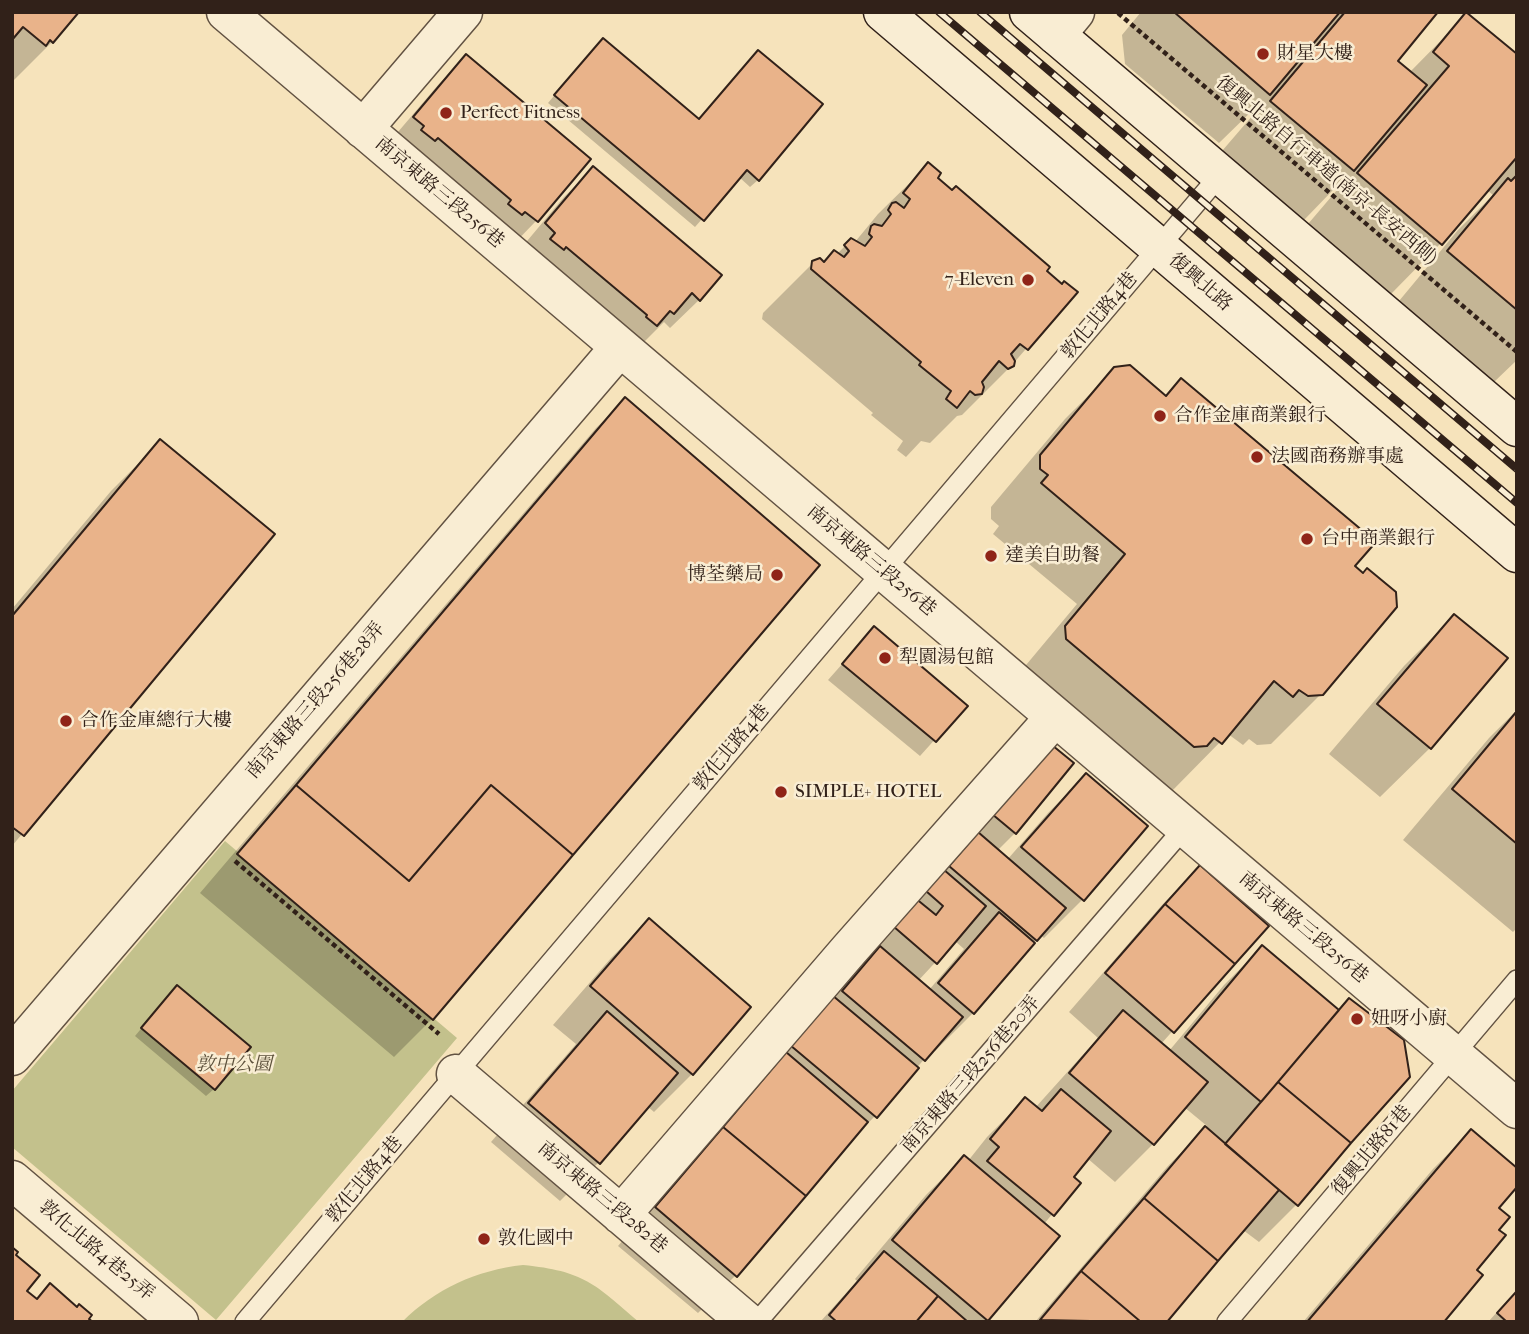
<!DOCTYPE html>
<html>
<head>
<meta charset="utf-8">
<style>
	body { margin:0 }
	#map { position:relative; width:1529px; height:1334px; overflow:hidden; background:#f6e3bb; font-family:"IM FELL French Canon",serif }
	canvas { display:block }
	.frame { position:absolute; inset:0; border:14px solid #312119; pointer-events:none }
</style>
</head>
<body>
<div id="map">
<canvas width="1529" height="1334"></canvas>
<div class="frame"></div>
</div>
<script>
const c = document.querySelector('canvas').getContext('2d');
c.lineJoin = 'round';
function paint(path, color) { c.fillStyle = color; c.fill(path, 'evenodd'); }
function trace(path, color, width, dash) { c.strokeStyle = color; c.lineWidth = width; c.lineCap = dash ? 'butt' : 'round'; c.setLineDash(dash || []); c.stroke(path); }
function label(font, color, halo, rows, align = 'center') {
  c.font = font + ' "IM FELL French Canon","Noto Serif TC",serif'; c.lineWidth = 5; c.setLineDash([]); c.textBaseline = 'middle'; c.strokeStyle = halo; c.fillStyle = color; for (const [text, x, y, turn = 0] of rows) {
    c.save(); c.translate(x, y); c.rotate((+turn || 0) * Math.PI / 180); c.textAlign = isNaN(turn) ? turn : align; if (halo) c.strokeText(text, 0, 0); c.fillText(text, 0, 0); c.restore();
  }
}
const green = new Path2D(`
	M 225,841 L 457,1038 L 216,1320 L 12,1147 L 12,1091 Z
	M 523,1265 C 584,1271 595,1284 639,1322 L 402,1322 C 435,1289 477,1270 523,1265 Z`);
const shadow = new Path2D(`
	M 12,12 L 77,12 L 52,42 L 14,80 L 12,78 Z
	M 1141,12 L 1436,12 L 1395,61 L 1409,73 L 1467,14 L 1517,57 L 1517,360 L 1494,382 L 1399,301 L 1458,230 L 1493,195 L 1487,190 L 1440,244 L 1391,294 L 1308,224 L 1337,190 L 1335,188 L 1304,220 L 1222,151 L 1259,108 L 1257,106 L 1219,143 L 1125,64 L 1122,35 Z
	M 595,47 L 699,121 L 758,180 L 750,187 L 739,177 L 695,227 L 548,103 Z
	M 466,56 L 588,160 L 536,221 L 508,250 L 386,146 L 438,85 Z
	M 928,165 L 936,178 L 1044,271 L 1062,286 L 1075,292 L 1012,365 L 962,415 L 957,416 L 930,443 L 921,441 L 906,457 L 897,450 L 903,441 L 871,415 L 873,413 L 762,319 L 763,313 L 813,263 L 823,263 L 837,254 L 851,240 L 855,242 L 878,214 Z
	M 593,169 L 699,300 L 670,328 L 664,322 L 644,342 L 517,253 L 564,197 Z
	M 1115,369 L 1165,397 L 1181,381 L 1352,566 L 1321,694 L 1271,744 L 1257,745 L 1249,739 L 1243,745 L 1228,734 L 1171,792 L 1016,677 L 1077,604 L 993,534 L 999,526 L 991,519 L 991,507 L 1065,419 Z
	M 625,400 L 818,565 L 432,1019 L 394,1057 L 200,893 L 596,428 Z
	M 161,441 L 273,535 L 12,846 L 12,609 L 111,491 Z
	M 1454,616 L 1430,748 L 1380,797 L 1329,754 L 1404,666 Z
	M 874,628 L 965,706 L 920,756 L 828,680 Z
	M 1517,710 L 1517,928 L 1513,932 L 1403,840 L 1489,738 Z
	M 1071,763 L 1015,833 L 997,851 L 1007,860 L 1048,813 L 1086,775 L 1146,827 L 1082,900 L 1044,938 L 1040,935 L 973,1013 L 935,1051 L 933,1049 L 875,1116 L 845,1147 L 736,1275 L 698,1313 L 618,1246 L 748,1092 L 860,968 L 850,959 L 937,838 ZM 955,941 L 964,949 L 929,990 L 918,981 Z
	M 1200,867 L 1266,926 L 1161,1044 L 1169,1051 L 1224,985 L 1262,947 L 1338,1011 L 1297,1204 L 1259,1242 L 1243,1230 L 1165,1322 L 1035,1322 L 1167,1167 L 1207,1126 L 1184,1107 L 1153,1144 L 1115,1182 L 1087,1158 L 1071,1178 L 1078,1183 L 1044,1224 L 1058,1236 L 985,1322 L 820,1322 L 857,1281 L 855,1279 L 926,1195 L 964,1157 L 968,1161 L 987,1137 L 1025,1099 L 1035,1108 L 1098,1038 L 1069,1012 L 1162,905 Z
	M 649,920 L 692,1074 L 654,1112 L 647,1106 L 598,1163 L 560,1201 L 491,1142 L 576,1044 L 553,1025 L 611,958 Z
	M 170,994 L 214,1089 L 206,1096 L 135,1036 Z
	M 1471,1131 L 1496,1209 L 1497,1230 L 1441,1322 L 1303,1322 L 1433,1169 Z
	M 1517,1291 L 1517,1322 L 1488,1322 L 1507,1301 Z`);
const building = new Path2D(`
	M 12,12 L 79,12 L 53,43 L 50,40 L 46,46 L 23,27 L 12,40 Z
	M 1174,12 L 1340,12 L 1270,95 Z
	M 1345,12 L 1438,12 L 1398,61 L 1427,85 L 1354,171 L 1270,101 Z
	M 1466,12 L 1517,54 L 1517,157 L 1442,245 L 1357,173 L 1449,66 L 1433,52 Z
	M 603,38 L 699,119 L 758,50 L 823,104 L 759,181 L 747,170 L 704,221 L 554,95 Z
	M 466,54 L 591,159 L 538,222 L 525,212 L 522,215 L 508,204 L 511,200 L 438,138 L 435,141 L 421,130 L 424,126 L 413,117 Z
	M 928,162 L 941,173 L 938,178 L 952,190 L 956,186 L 1050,267 L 1047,271 L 1062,284 L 1064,281 L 1078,292 L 1028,350 L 1020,344 L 1011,354 L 1015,361 L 1014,366 L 1008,369 L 999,361 L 982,382 L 984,387 L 982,394 L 975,395 L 970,391 L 957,408 L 946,399 L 951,391 L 919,365 L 921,362 L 811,269 L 812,261 L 820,258 L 824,262 L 834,250 L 844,257 L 849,251 L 844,245 L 851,238 L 865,246 L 872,237 L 869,234 L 871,226 L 874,224 L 882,226 L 891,214 L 888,210 L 892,203 L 896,202 L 904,208 L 910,199 L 903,193 Z
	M 593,166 L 722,275 L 700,301 L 692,293 L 674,314 L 670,311 L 657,326 L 646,317 L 647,315 L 566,247 L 564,250 L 550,239 L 555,233 L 545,223 Z
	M 1517,175 L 1517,310 L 1447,251 L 1508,178 L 1511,181 Z
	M 1130,365 L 1166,396 L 1181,378 L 1376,542 L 1355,566 L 1363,573 L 1367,568 L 1396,592 L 1397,607 L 1323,695 L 1308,696 L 1299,690 L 1293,697 L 1274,681 L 1222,744 L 1214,738 L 1207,746 L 1194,747 L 1066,639 L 1065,626 L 1125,554 L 1041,483 L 1048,475 L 1040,469 L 1040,455 L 1114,367 Z
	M 625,397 L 820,565 L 573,855 L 491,785 L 409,881 L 296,785 Z
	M 160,439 L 275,534 L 24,836 L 12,827 L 12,616 Z
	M 1454,614 L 1508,658 L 1431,749 L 1377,704 Z
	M 874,626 L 968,706 L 936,742 L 842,664 Z
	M 1517,711 L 1517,844 L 1452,789 Z
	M 1031,728 L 1074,763 L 1016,834 L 974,799 Z
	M 1086,773 L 1148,826 L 1084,901 L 1021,847 Z
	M 296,785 L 409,881 L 491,785 L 573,855 L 433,1020 L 237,854 Z
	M 978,832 L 1066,908 L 1037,941 L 949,866 Z
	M 936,863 L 986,906 L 937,964 L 886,920 L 909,893 L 936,915 L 943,906 L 918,884 Z
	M 1200,865 L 1269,926 L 1235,964 L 1165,904 Z
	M 1165,904 L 1235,964 L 1174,1033 L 1105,973 Z
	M 999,912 L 1035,943 L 974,1014 L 938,983 Z
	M 649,918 L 751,1007 L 693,1075 L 590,986 Z
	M 1262,945 L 1339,1010 L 1261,1102 L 1185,1037 Z
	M 880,946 L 963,1017 L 925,1061 L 842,991 Z
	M 177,985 L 251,1047 L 215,1090 L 141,1028 Z
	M 826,990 L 919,1068 L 877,1118 L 784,1040 Z
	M 1349,998 L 1404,1040 L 1410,1077 L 1351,1143 L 1278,1082 Z
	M 1123,1010 L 1208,1082 L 1154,1145 L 1069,1073 Z
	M 607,1011 L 678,1073 L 600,1164 L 528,1103 Z
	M 786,1052 L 868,1122 L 806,1196 L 723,1127 Z
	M 1278,1082 L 1351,1143 L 1298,1206 L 1225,1144 Z
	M 1061,1089 L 1111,1131 L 1074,1177 L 1081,1183 L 1054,1216 L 987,1161 L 999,1147 L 990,1139 L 1025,1097 L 1042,1111 Z
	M 1205,1126 L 1279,1190 L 1218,1261 L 1144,1198 Z
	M 723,1127 L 806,1196 L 737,1277 L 655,1207 Z
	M 1471,1129 L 1517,1168 L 1517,1187 L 1499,1208 L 1510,1217 L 1499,1230 L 1506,1235 L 1477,1270 L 1483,1275 L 1444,1322 L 1307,1322 Z
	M 964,1155 L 1060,1236 L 988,1321 L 892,1240 Z
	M 1144,1198 L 1218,1261 L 1167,1322 L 1141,1322 L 1081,1271 Z
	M 12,1247 L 18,1252 L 16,1255 L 40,1275 L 27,1291 L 37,1299 L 50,1283 L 77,1307 L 79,1304 L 92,1315 L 89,1319 L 93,1322 L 12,1322 Z
	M 884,1251 L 938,1296 L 916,1322 L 837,1322 L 829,1315 Z
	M 1081,1271 L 1141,1322 L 1040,1320 Z
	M 1516,1292 L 1517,1322 L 1507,1322 L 1497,1313 Z
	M 938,1296 L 968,1322 L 916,1322 Z`);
const path = new Path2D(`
	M 1118,13 L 1517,352
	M 235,861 L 439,1034`);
const lane = new Path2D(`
	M 245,1322 L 1220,175
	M 757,1322 L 1185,827
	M 1227,1322 L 1517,980`);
const street = new Path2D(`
	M 226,12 L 1517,1109
	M 1056,35 L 1075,12
	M 363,129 L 463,12
	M 12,1056 L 620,347
	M 456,1074 L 747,1322
	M 12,1180 L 179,1322
	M 621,1215 L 849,950 L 1055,717`);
const secondary = new Path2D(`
	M 883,12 L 1517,553
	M 1029,12 L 1517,427`);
const rail = new Path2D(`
	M 939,12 L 1517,503
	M 980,12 L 1517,469`);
const markers = [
	[1263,54,7,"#8f2418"],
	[446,113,7,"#8f2418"],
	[1028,280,7,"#8f2418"],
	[1160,416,7,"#8f2418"],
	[1257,457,7,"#8f2418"],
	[1307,539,7,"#8f2418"],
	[991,556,7,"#8f2418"],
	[777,575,7,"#8f2418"],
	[885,658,7,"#8f2418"],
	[66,721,7,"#8f2418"],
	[781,792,7,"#8f2418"],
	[1357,1019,7,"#8f2418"],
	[484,1239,7,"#8f2418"]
];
const poiNames = [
	["財星大樓",1277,54],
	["Perfect Fitness",460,113],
	["7-Eleven",1014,280,"right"],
	["合作金庫商業銀行",1174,416],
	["法國商務辦事處",1271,457],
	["台中商業銀行",1321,539],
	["達美自助餐",1005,556],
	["博荃藥局",763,575,"right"],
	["犁園湯包館",899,658],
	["合作金庫總行大樓",80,721],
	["SIMPLE+ HOTEL",795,792],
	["妞呀小廚",1371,1019],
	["敦化國中",498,1239]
];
const streetNames = [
	["復興北路自行車道(南京-長安西側)",1326,171,40],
	["南京東路三段256巷",439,193,40],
	["復興北路",1200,283,41],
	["敦化北路4巷",1100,316,-50],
	["南京東路三段256巷",871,561,40],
	["南京東路三段256巷28弄",316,701,-49],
	["敦化北路4巷",732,748,-50],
	["南京東路三段256巷",1303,928,40],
	["南京東路三段256巷20弄",971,1075,-49],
	["復興北路81巷",1372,1151,-50],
	["敦化北路4巷",365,1180,-50],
	["南京東路三段282巷",602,1198,40],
	["敦化北路4巷25弄",96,1251,40]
];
const parkNames = [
	["敦中公園",234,1065]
];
paint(green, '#c3c18c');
paint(shadow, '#0003');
paint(building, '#e9b38a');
trace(building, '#312119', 2);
trace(lane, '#625242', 22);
trace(street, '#625242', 41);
trace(secondary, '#312119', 41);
trace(path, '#312119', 4.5, [5, 3.5]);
trace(lane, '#f9edd3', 19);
trace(street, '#f9edd3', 38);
trace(secondary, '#f9edd3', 38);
trace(rail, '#312119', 8);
trace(rail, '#f9edd3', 5, [16]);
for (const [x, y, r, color] of markers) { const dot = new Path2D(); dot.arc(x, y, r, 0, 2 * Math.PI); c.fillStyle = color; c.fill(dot); trace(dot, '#f9edd3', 2.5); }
label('19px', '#312119', '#f9edd3', poiNames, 'left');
label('19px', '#312119', '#f9edd3', streetNames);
label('italic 19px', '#5d513c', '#f9edd3', parkNames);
</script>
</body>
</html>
